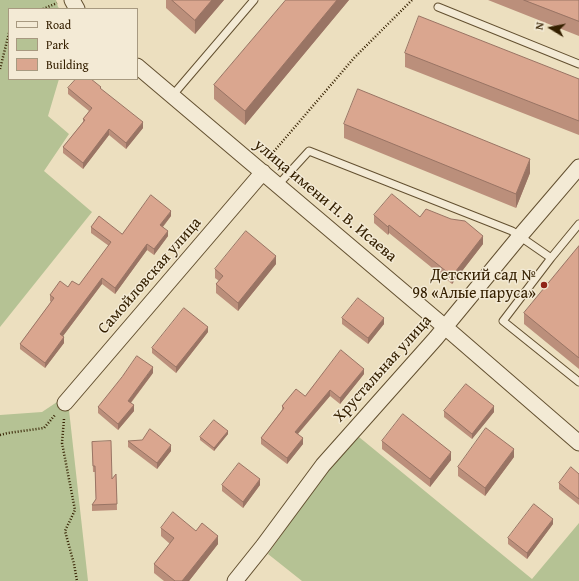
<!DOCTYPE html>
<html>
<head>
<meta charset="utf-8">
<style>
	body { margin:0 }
	#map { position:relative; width:579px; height:581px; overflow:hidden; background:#ecdfbf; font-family:"Gentium Book Plus",serif }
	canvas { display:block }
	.legend { position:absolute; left:8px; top:8px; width:130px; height:72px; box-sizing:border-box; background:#f3ead5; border:1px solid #a79980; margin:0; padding:5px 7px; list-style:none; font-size:12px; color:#352000 }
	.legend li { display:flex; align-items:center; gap:8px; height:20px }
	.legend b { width:20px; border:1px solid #a79980 }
	.north { position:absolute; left:531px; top:8px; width:40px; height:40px; -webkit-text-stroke:3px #f3ead5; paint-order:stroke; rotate:280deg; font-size:11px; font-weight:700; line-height:16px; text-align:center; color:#352000 }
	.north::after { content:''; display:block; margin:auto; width:14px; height:18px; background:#352000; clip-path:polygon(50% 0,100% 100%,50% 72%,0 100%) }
</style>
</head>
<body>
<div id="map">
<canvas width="579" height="581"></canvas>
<ul class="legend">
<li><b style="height:5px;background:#f3ead5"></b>Road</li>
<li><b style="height:11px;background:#b5c294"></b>Park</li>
<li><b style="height:11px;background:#daa68f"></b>Building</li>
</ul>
<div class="north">N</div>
</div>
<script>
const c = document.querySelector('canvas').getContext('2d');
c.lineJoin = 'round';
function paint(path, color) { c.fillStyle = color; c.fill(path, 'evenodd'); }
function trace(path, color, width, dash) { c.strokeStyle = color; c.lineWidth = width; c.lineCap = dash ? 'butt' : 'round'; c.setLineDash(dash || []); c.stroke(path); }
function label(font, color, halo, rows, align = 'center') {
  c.font = font + ' "Gentium Book Plus",serif'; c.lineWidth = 3; c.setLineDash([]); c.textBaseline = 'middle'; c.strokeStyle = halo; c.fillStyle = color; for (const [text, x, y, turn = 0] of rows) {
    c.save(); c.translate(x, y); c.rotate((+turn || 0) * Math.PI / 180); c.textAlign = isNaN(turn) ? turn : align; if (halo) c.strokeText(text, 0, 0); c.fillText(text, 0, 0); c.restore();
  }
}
const green = new Path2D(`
	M 0,0 L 56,0 L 58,7 L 60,9 L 9,9 L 9,79 L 59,79 L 48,116 L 69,134 L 44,171 L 92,212 L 0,327 Z
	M 60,400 L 69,410 L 88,581 L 0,581 L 0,415 L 42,412 Z
	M 359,437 L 532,579 L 579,523 L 579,581 L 302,581 L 268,554 L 327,470 Z`);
const path = new Path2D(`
	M 43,9 L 57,3
	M 0,69 L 9,33
	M 270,156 L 354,58 L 412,0
	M 64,419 L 62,443 L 75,510 L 65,531 L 74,564 L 77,581
	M 0,435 L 8,433 L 44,428 L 55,415`);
const lane = new Path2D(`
	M 438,7 L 579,64
	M 172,96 L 254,0
	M 278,185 L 309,151 L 512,231 L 551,258
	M 579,224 L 551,258 L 503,321 L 579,382`);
const street = new Path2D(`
	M 72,0 L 77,9
	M 137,66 L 445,327 L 579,443
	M 65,403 L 263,172
	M 235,581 L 263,546 L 323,465 L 436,338 L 520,236 L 579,167`);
const wall = new Path2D(`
	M 166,0 L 224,0 L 195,34 L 166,8 Z
	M 286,0 L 349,0 L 245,125 L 214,99 L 214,85 Z
	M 488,0 L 579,0 L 579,36 Z
	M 405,53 L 579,79 L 579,135 L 405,67 Z
	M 68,88 L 101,89 L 143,128 L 126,149 L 109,135 L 83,169 L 63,153 L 63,147 L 83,122 L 83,119 L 89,111 L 68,94 Z
	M 344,124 L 530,173 L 516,208 L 344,138 Z
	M 374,215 L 420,217 L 483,244 L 452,284 L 389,233 L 388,235 L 374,223 Z
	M 171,216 L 163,227 L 168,236 L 154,255 L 147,250 L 115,294 L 102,284 L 63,336 L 64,343 L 45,368 L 20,349 L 20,344 L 51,302 L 50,301 L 50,295 L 68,287 L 79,285 L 109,246 L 91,233 L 91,227 L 122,234 Z
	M 579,246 L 579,369 L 524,324 L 524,313 Z
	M 276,264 L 238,311 L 216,293 L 216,284 L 219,281 L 215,278 L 215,269 Z
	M 342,318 L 384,324 L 368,344 L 342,324 Z
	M 208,332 L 176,373 L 152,353 L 152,348 Z
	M 153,373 L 131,403 L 134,411 L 118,430 L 98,413 L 98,407 Z
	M 364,374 L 340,404 L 330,396 L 298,434 L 303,444 L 287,464 L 261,444 L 261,438 L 282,410 L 282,406 L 305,396 Z
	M 444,411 L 494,412 L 472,439 L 444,417 Z
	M 228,434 L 214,451 L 200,440 L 200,437 Z
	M 128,441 L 171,451 L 157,469 L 128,447 Z
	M 382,441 L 451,460 L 430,487 L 382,449 Z
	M 92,442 L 112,479 L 116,474 L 117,510 L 92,511 L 92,505 L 96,499 L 95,472 L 93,472 Z
	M 514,457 L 485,496 L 458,476 L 458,467 Z
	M 579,474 L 579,505 L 559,489 L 559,483 Z
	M 222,485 L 260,485 L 243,508 L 222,491 Z
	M 553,524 L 527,559 L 508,544 L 508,538 Z
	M 161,528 L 196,531 L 218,544 L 189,581 L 164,581 L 154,573 L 154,564 L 170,544 L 161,536 Z`);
const shadedWall = new Path2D(`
	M 212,0 L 224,0 L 195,34 L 195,20 Z
	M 337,0 L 349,0 L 245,125 L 245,111 Z
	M 143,122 L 143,128 L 126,149 L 126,143 Z
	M 109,129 L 109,135 L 83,169 L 83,163 Z
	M 530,159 L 530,173 L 516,208 L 516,194 Z
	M 171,211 L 171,216 L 160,230 L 160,225 Z
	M 389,225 L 389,233 L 388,235 L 388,227 Z
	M 168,231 L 168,236 L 154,255 L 154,249 Z
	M 483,236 L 483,244 L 452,284 L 452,276 Z
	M 147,244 L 147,250 L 115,294 L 115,288 Z
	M 276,256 L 276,264 L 238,311 L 238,303 Z
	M 102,278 L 102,284 L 60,340 L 60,334 Z
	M 384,318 L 384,324 L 368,344 L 368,338 Z
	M 208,327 L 208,332 L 176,373 L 176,367 Z
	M 64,337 L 64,343 L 45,368 L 45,363 Z
	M 153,367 L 153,373 L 128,406 L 128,401 Z
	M 364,369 L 364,374 L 340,404 L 340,398 Z
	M 330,390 L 330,396 L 295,437 L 295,432 Z
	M 134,405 L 134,411 L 118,430 L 118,424 Z
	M 494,406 L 494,412 L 472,439 L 472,434 Z
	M 228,431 L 228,434 L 214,451 L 214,448 Z
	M 303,438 L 303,444 L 287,464 L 287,458 Z
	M 171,445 L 171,451 L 157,469 L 157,463 Z
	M 514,449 L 514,457 L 485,496 L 485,488 Z
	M 451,452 L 451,460 L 430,487 L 430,479 Z
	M 260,479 L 260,485 L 243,508 L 243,502 Z
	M 553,519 L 553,524 L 527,559 L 527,553 Z
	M 218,536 L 218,544 L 189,581 L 182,581 Z`);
const building = new Path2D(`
	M 172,0 L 212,0 L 195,20 Z
	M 286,0 L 337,0 L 245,111 L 214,85 Z
	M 524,0 L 579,0 L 579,21 Z
	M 419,16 L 579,79 L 579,121 L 405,53 Z
	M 76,79 L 91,79 L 101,87 L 100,88 L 143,122 L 126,143 L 109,129 L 83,163 L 63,147 L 85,120 L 83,119 L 92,108 L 68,88 Z
	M 358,89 L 530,159 L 516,194 L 344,124 Z
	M 392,194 L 420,217 L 426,209 L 451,219 L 465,221 L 483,236 L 452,276 L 389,225 L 388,227 L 374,215 Z
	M 151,195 L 171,211 L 160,225 L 168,231 L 154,249 L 147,244 L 115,288 L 102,278 L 60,334 L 64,337 L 45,363 L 20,344 L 54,298 L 50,295 L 60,281 L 68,287 L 72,281 L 79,285 L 111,242 L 91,227 L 99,216 L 122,234 Z
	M 246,231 L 276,256 L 238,303 L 216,284 L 223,276 L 215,269 Z
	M 579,246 L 579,358 L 524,313 Z
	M 358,298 L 384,318 L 368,338 L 342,318 Z
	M 184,308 L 208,327 L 176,367 L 152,348 Z
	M 341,350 L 364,369 L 340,398 L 330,390 L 295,432 L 303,438 L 287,458 L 261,438 L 284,408 L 282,406 L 296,389 L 305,396 Z
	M 137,356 L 153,367 L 128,401 L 134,405 L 118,424 L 98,407 L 122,377 Z
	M 466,384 L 494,406 L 472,434 L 444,411 Z
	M 403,414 L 451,452 L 430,479 L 382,441 Z
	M 214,420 L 228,431 L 214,448 L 200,437 Z
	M 486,428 L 514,449 L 485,488 L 458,467 Z
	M 150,429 L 171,445 L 157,463 L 128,441 L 142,440 Z
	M 111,441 L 112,479 L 116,474 L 117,504 L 92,505 L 96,499 L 95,466 L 93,466 L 92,442 Z
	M 239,463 L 260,479 L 243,502 L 222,485 Z
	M 571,467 L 579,474 L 579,499 L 559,483 Z
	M 534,504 L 553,519 L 527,553 L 508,538 Z
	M 173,512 L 196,531 L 202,523 L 218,536 L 182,581 L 175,581 L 154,564 L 174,538 L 161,528 Z`);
const markers = [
	[544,285,4,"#8f2418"]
];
const streetNames = [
	["улица имени Н. В. Исаева",325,201,40],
	["Самойловская улица",150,276,-49],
	["Хрустальная улица",383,369,-48]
];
const poiNames = [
	["Детский сад №",536,276],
	["98 «Алые паруса»",536,294]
];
paint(green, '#b5c294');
trace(lane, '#635030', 9);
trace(street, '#635030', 17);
trace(path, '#352000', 2.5, [1, 2]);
trace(lane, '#f3ead5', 7);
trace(street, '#f3ead5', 15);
paint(wall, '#bb8f7b');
paint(shadedWall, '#997464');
paint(building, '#daa68f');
trace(building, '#997464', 1);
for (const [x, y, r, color] of markers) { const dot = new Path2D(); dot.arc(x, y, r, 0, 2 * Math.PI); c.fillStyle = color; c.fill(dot); trace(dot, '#f3ead5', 1.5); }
label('16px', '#352000', '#f3ead5', streetNames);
label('16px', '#352000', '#f3ead5', poiNames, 'right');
</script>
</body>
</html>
